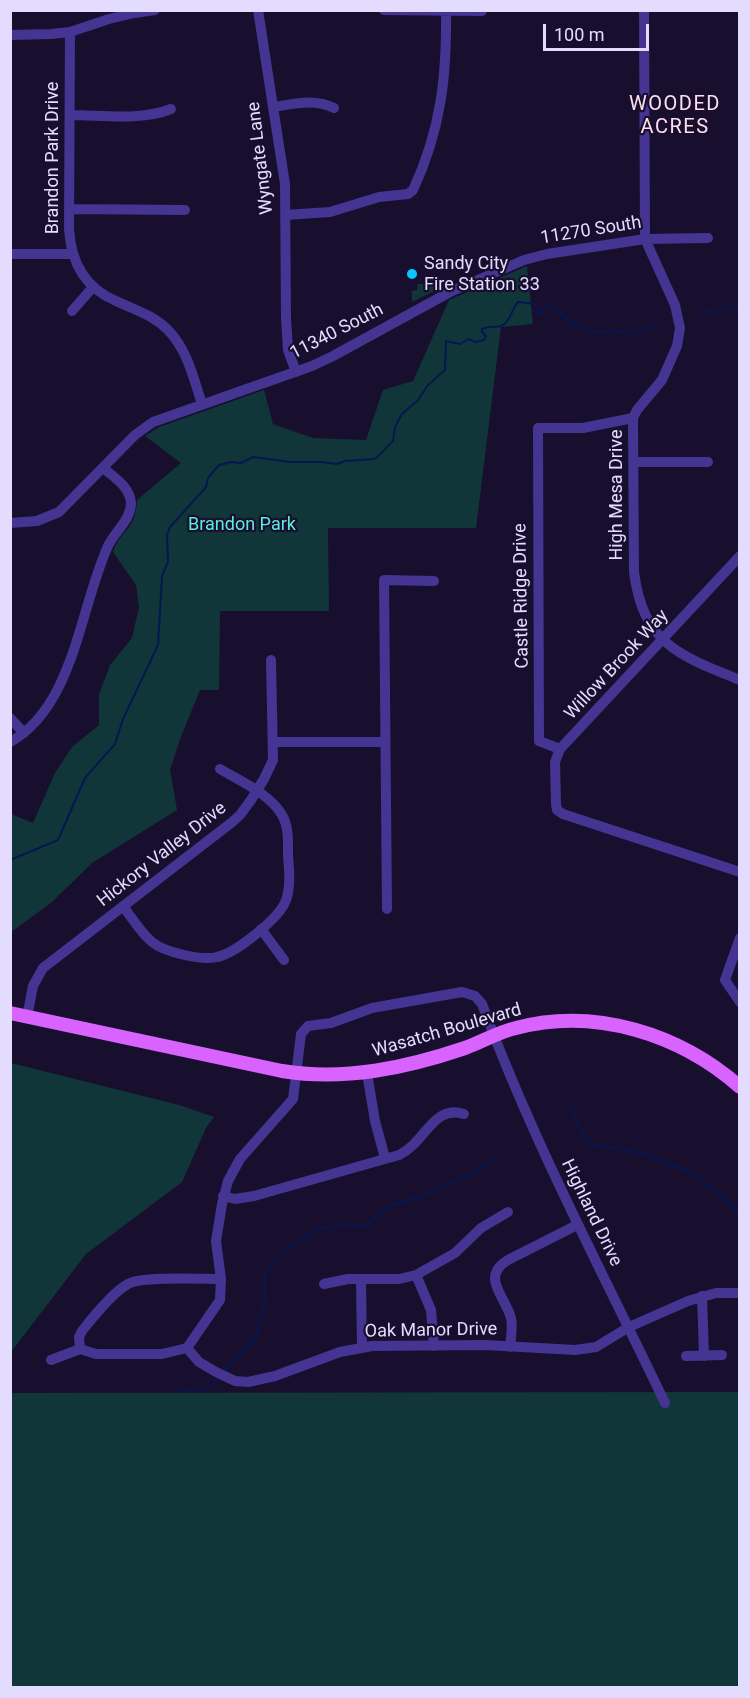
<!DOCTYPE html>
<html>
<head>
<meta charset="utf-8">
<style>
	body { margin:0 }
	#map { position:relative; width:750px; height:1698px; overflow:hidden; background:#180f2e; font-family:Roboto,sans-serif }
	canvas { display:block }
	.frame { position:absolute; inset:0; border:12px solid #e4dcff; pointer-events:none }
	.scale { position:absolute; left:543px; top:24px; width:106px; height:27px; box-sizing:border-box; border:3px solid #e4dcff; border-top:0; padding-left:8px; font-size:18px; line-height:21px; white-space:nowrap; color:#e4dcff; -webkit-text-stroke:4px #180f2e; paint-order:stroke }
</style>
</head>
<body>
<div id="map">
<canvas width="750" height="1698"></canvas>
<div class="frame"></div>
<div class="scale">100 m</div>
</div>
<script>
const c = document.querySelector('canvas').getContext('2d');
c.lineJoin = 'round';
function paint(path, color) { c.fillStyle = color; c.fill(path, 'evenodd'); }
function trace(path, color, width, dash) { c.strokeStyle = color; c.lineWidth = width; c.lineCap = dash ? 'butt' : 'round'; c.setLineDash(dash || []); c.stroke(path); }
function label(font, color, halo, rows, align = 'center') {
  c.font = font + ' Roboto,sans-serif'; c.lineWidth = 4.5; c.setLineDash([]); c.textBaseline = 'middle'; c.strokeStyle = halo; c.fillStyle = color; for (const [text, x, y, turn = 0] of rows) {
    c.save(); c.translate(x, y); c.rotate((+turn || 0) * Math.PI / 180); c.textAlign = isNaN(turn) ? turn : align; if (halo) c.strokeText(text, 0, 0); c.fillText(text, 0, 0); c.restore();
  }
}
const green = new Path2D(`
	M 527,266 L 533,324 L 501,327 L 476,528 L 328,528 L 329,611 L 220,611 L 219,690 L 200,690 L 180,739 L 170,770 L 177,810 L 92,863 L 52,902 L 11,932 L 11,814 L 33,823 L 55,773 L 72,747 L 99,725 L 99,695 L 110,665 L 132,638 L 139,607 L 136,585 L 113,552 C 121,529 136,530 137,500 L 181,463 L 145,436 L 159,427 L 264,390 L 273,424 L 313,438 L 366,440 L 383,390 L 413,381 L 449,300 Z
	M 418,284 L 438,284 L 438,289 L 412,302 L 412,291 L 417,290 Z
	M 11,1063 L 179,1105 L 214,1117 L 206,1128 L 182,1182 L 86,1254 L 11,1352 Z
	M 739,1392 L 739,1687 L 11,1687 L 10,1393 Z`);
const stream = new Path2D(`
	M 699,313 L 740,306
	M 10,860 L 58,840 L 85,778 L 115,744 L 123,719 L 158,645 L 162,576 L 168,562 L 167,535 L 170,527 L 206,487 L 208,478 L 219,465 L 232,462 L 241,463 L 253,457 L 290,462 L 321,462 L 337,464 L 345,461 L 374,459 C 379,457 388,445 393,441 L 395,427 L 402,414 L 418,400 L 428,385 L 445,370 L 446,341 L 460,344 L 469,339 L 475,342 L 484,340 L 486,336 L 482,332 L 482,329 C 489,326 494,328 501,326 C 511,322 511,309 518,302 L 535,304 L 539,315 L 545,308 L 552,306 C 569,323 589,339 615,330 C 627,338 644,328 656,324
	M 571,1108 L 585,1139 L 590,1144 L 645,1154 L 695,1174 L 740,1213
	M 225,1370 L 255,1339 L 264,1304 L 265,1273 C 289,1248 307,1226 345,1225 C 352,1225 358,1227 365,1226 L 390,1206 L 417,1198 L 478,1171 L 498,1155
	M 181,1391 C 197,1387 205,1395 217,1379`);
const minor = new Path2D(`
	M 258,10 L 285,184 L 286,318 L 288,350 L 296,372
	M 384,10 L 482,11
	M 644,10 L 645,239 L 675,305 L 680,328 L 677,346 L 662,380 L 637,410 L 633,418 L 634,572 C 643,643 679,656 740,680
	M 70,32 L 69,229 C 71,262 85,288 116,301 C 135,310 153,315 168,330 C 188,351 193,377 202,404
	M 10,35 L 51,34 L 70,32 L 109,19 L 134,13 L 155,10
	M 273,107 C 294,104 314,98 334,108
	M 70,115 C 102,115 141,121 171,109
	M 69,209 L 185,210
	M 285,215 L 330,212 L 379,197 L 408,194 L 413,190 C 441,130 447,76 446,10
	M 10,254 L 72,254
	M 72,311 L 93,287
	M 633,462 L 708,462
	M 10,523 L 37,521 L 59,512 L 135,435 L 153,422 L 312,366 L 333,356 L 450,292 L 524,260 L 547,254 L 645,239 L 708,238
	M 740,556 L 560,749 L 555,762 L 556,804 L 557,810 L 563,814 L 740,872
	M 10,718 L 24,733
	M 10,742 C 74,707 80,607 108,546 C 115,531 131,520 131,503 C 130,487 114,477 103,468
	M 274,742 L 385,742
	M 560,749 L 539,741 L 538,428 L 583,428 L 633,418
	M 123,906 C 132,918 140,932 152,942 C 164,952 202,961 217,957 C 236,953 280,918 286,900 C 291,886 289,869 288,855 C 288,841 289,827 282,815 C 270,794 240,781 220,769
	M 387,909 L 384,580 L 434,581
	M 261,929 L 284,960
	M 740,938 L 725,980 L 740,1002
	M 27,1017 L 33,986 L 43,968 L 231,823 L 240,815 L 251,800 L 264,779 L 273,760 L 271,660
	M 367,1073 L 375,1121 L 385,1158
	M 223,1196 L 235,1199 L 254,1196 L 399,1155 C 426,1142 433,1104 464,1114
	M 416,1275 L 431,1310 L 434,1346
	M 361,1280 L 362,1347
	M 324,1284 L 348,1279 L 399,1279 L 416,1275 L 455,1253 L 481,1228 L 508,1212
	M 702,1296 L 704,1356
	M 510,1347 C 511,1337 513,1327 511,1318 C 505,1296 480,1277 508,1260 L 577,1225
	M 187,1348 L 220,1300 L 221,1279 L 216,1241 L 222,1204 L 228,1181 L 240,1159 L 293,1099 L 301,1034 L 308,1026 L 331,1023 L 372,1008 L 462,992 L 475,996 L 482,1004 C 533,1142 602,1271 665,1403
	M 187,1348 L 199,1362 L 216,1372 L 235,1381 L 248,1382 L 275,1376 L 340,1352 L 372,1346 L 485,1345 L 575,1350 L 596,1347 L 629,1327 L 688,1301 L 716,1293 L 740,1293
	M 80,1349 L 79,1337 L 82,1331 C 93,1317 113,1292 128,1284 C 141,1276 202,1279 221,1279
	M 686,1356 L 722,1355
	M 51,1360 L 80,1349 L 96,1354 L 162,1354 L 187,1348`);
const major = new Path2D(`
	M 10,1013 L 282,1071 C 345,1081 406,1068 465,1048 C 482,1042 498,1032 516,1028 C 595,1007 680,1034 740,1087`);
const markers = [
	[412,274,6,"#08c8ff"]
];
const streetNames = [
	["Brandon Park Drive",53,158,-90],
	["Wyngate Lane",261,158,-97],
	["11270 South",591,231,-9],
	["11340 South",337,332,-27],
	["High Mesa Drive",617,495,-90],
	["Castle Ridge Drive",522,596,-91],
	["Willow Brook Way",617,665,-47],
	["Hickory Valley Drive",162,855,-38],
	["Wasatch Boulevard",447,1031,-16],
	["Highland Drive",591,1213,64],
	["Oak Manor Drive",431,1331,-1]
];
const poiNames = [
	["Sandy City",424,264],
	["Fire Station 33",424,285]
];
const parkNames = [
	["Brandon Park",242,525]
];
const neighbourhoodNames = [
	["WOODED",675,105],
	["ACRES",675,128]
];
paint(green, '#113639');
trace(stream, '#051751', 2);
trace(minor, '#443592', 10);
trace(major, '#d863ff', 14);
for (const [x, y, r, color] of markers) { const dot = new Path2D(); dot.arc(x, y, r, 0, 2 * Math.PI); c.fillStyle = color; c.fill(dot); trace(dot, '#180f2e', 2); }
label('18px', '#e4dcff', '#180f2e', streetNames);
label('18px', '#e4dcff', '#180f2e', poiNames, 'left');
label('18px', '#5aeddb', '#180f2e', parkNames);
c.letterSpacing = '1.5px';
label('20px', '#ffdeef', '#180f2e', neighbourhoodNames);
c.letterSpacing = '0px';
</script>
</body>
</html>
